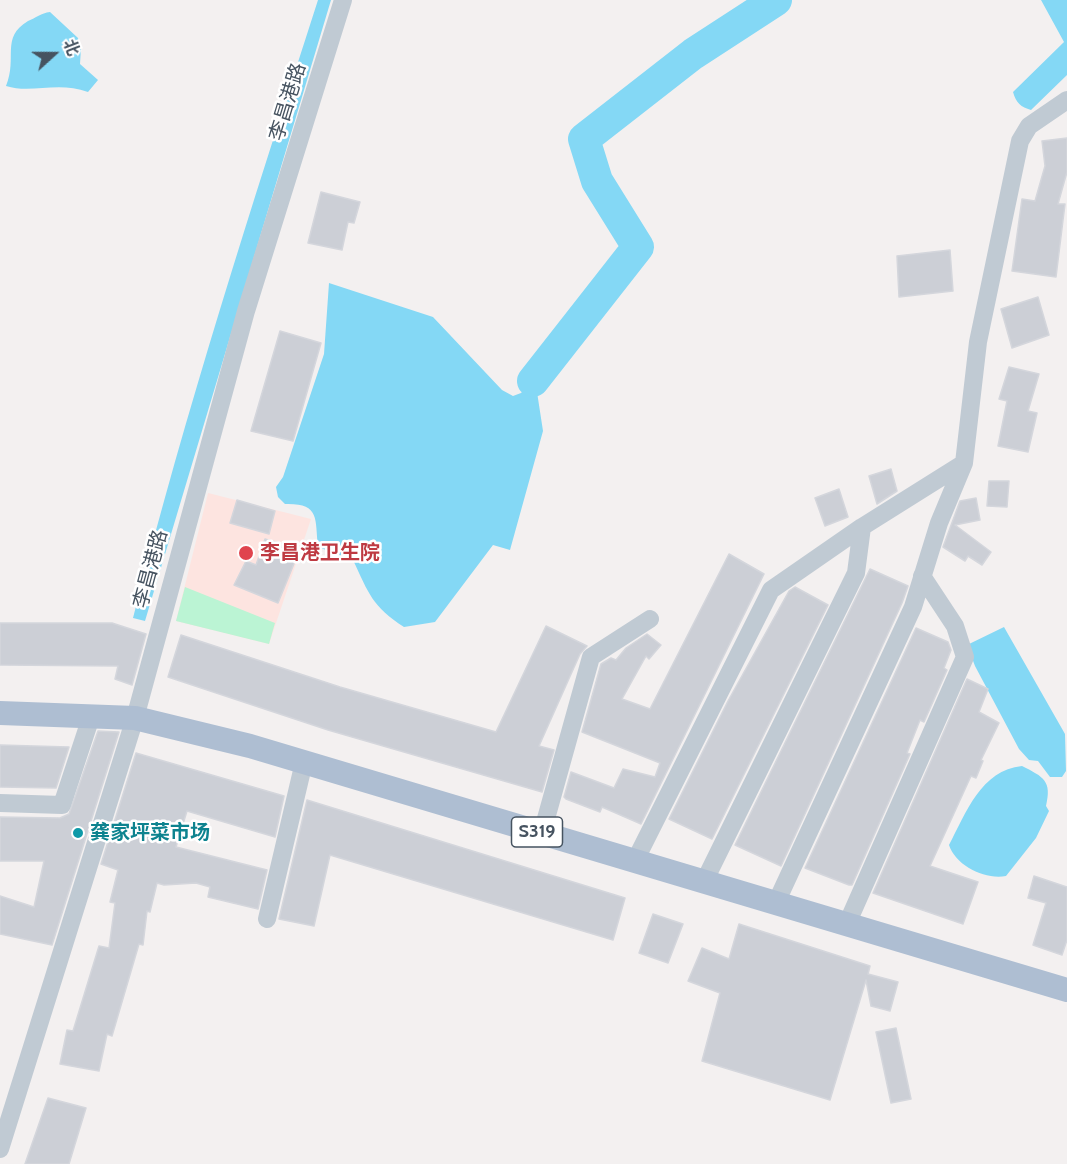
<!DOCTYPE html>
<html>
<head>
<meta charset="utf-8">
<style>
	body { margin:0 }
	#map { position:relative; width:1067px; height:1164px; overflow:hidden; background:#f3f0f0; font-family:Cabin,"Noto Sans SC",sans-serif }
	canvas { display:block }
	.north { position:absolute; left:24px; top:24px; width:60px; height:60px; -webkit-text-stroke:4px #fff; paint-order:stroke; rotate:69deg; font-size:16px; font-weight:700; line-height:24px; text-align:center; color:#465360 }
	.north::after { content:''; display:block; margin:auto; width:21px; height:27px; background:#465360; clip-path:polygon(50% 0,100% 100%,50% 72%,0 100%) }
</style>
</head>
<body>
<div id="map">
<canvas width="1067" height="1164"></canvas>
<div class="north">北</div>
</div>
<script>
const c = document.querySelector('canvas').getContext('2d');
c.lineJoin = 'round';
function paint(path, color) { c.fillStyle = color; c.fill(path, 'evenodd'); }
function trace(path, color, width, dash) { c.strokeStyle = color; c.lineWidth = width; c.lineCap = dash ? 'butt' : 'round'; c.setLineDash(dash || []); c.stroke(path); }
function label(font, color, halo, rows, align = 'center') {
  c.font = font + ' Cabin,"Noto Sans SC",sans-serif'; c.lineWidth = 5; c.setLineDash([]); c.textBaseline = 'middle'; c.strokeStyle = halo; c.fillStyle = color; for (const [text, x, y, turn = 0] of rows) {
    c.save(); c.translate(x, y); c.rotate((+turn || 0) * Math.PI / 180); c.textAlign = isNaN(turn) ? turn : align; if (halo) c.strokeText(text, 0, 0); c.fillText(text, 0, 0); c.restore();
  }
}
const medical = new Path2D(`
	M 208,493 L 311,519 L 269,644 L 176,621 Z`);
const green = new Path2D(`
	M 185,587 L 275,623 L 269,644 L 176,621 Z`);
const water = new Path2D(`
	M 318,0 L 331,0 L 145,621 L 133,618 C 186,409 252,205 318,0 Z
	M 1041,0 L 1067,0 L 1067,75 L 1031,110 C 1021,107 1016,103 1013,92 L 1064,42 Z
	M 50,12 L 78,38 L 81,48 L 80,64 L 98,80 L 88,92 C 58,81 31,94 6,86 C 18,57 0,38 28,21 C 36,18 41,13 50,12 Z
	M 329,283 L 433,317 L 502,390 L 513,396 L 521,393 L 538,376 L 537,392 L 543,431 L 510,550 L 493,545 L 435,622 L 404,627 C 372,606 369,594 353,560 L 318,547 C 315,518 320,503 285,504 L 278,497 L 276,487 L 283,477 L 324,354 Z
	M 1004,627 L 1065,734 L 1066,771 L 1062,777 L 1050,777 L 1038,761 L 1029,760 L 1019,749 L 975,666 L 967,645 Z
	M 1022,766 C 1044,777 1052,781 1046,806 L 1049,811 L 1036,838 L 1006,876 C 985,880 956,866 949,845 C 966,813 981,770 1022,766 Z`);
const river = new Path2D(`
	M 533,381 L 638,247 L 597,181 L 584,139 L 693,54 L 776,0`);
const building = new Path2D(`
	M 1067,138 L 1067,172 L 1058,204 L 1065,204 L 1056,277 L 1012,271 L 1022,199 L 1035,201 L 1045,166 L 1042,141 Z
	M 321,192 L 360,202 L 354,223 L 348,222 L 342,250 L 308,243 Z
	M 950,250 L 953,291 L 899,297 L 897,256 Z
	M 1038,297 L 1049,335 L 1012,348 L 1001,309 Z
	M 280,331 L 321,343 L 293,441 L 251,431 Z
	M 1009,367 L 1039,374 L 1028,411 L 1037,413 L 1028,452 L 998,446 L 1007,401 L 999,399 Z
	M 891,469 L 897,491 L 877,504 L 869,476 Z
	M 989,481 L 1009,481 L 1007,507 L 987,506 Z
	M 839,489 L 848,517 L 825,526 L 815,498 Z
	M 976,498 L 980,520 L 955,525 L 991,552 L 982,565 L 968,556 L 965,561 L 943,547 L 960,501 Z
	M 237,500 L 275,511 L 269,534 L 230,523 Z
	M 265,539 L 300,549 L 278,603 L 234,585 L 246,561 L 256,565 Z
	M 729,554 L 764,574 L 641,824 L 602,807 L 600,812 L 566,799 L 564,797 L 571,772 L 614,788 L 623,769 L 655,777 L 660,763 L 582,732 L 601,664 L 611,658 L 616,660 L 626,648 L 647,634 L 661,645 L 649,659 L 646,656 L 622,699 L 650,709 Z
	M 870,569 L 908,586 L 902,603 L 781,866 L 735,845 Z
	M 795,587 L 828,605 L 712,839 L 669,819 L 728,701 L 789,591 Z
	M 0,623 L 112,623 L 146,634 L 132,685 L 115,679 L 118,666 L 0,665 Z
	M 546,626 L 587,646 L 580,654 L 539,746 L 554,750 L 542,792 L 328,730 L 168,677 L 181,635 L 340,687 L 496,732 Z
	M 916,628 L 948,642 L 951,650 L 944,668 L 947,670 L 924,722 L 920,720 L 907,753 L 910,754 L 852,885 L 849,885 L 805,868 Z
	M 967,679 L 988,689 L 979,712 L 999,723 L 981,760 L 983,761 L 976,778 L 971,776 L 930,866 L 978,882 L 963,924 L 873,893 Z
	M 98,731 L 119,732 L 52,945 L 0,934 L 0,896 L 34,907 L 44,861 L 0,861 L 0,817 L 60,818 L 69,814 Z
	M 0,745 L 69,747 L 56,788 L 0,787 Z
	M 136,753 L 284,796 L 275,837 L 187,811 L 176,847 L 267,870 L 258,909 L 208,897 L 210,887 L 196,883 L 164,885 L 157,883 L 150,912 L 147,911 L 143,945 L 139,944 L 112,1036 L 107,1034 L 99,1071 L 60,1064 L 67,1030 L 73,1031 L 99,946 L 109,948 L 115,903 L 110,902 L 118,870 L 101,864 Z
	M 307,800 L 625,898 L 613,940 L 330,855 L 314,926 L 279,919 Z
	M 1034,876 L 1067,887 L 1067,940 L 1062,955 L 1033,945 L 1046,903 L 1028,898 Z
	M 653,914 L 683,924 L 668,963 L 639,953 Z
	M 739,924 L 870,966 L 868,974 L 898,982 L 890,1011 L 871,1006 L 866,980 L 830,1100 L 702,1061 L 720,993 L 688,981 L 702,948 L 729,959 Z
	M 896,1028 L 911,1099 L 891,1103 L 876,1032 Z
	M 48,1098 L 86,1108 L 69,1164 L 25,1164 Z`);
const minor = new Path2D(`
	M 0,803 L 62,805 L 91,717
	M 542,833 L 591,657 L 650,619
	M 635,861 L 771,590 L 862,527 L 964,463 L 978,342 L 1020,141 L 1029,126 L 1067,100
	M 704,882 L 856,573 L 862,527
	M 776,903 L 913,607 L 939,523 L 964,463
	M 267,919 L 304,762
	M 847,924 L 965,657 L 955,626 L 922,576
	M 0,1149 L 135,718 L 246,311 L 343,0`);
const major = new Path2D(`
	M 0,713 L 135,718 L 250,746 L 1067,990`);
const markers = [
	[246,553,8,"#e0444e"],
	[78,833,6,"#0f9aa8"]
];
const shields = [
	[537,832,51]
];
const shieldNames = [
	["S319",537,832]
];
const streetNames = [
	["李昌港路",288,102,-73],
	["李昌港路",151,569,-75]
];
const healthNames = [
	["李昌港卫生院",260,553]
];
const cultureNames = [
	["龚家坪菜市场",90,833]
];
paint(medical, '#fde4e0');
paint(green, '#bbf4d4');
paint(water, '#84d8f5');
trace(river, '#84d8f5', 32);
paint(building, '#cccfd6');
trace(building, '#d4d6dc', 1.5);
trace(minor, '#c0cad3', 18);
trace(major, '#aebed2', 24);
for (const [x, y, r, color] of markers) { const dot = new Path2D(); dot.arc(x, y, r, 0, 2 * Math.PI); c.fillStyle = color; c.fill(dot); trace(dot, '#fff', 2); }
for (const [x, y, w] of shields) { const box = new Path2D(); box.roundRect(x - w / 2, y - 15, w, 30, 4.5); c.fillStyle = '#fff'; c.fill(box); trace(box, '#465360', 1.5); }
label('bold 18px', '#465360', null, shieldNames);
label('20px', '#465360', '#fff', streetNames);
label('bold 20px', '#be3a42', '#fff', healthNames, 'left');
label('bold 20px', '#0d838f', '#fff', cultureNames, 'left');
</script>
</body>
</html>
